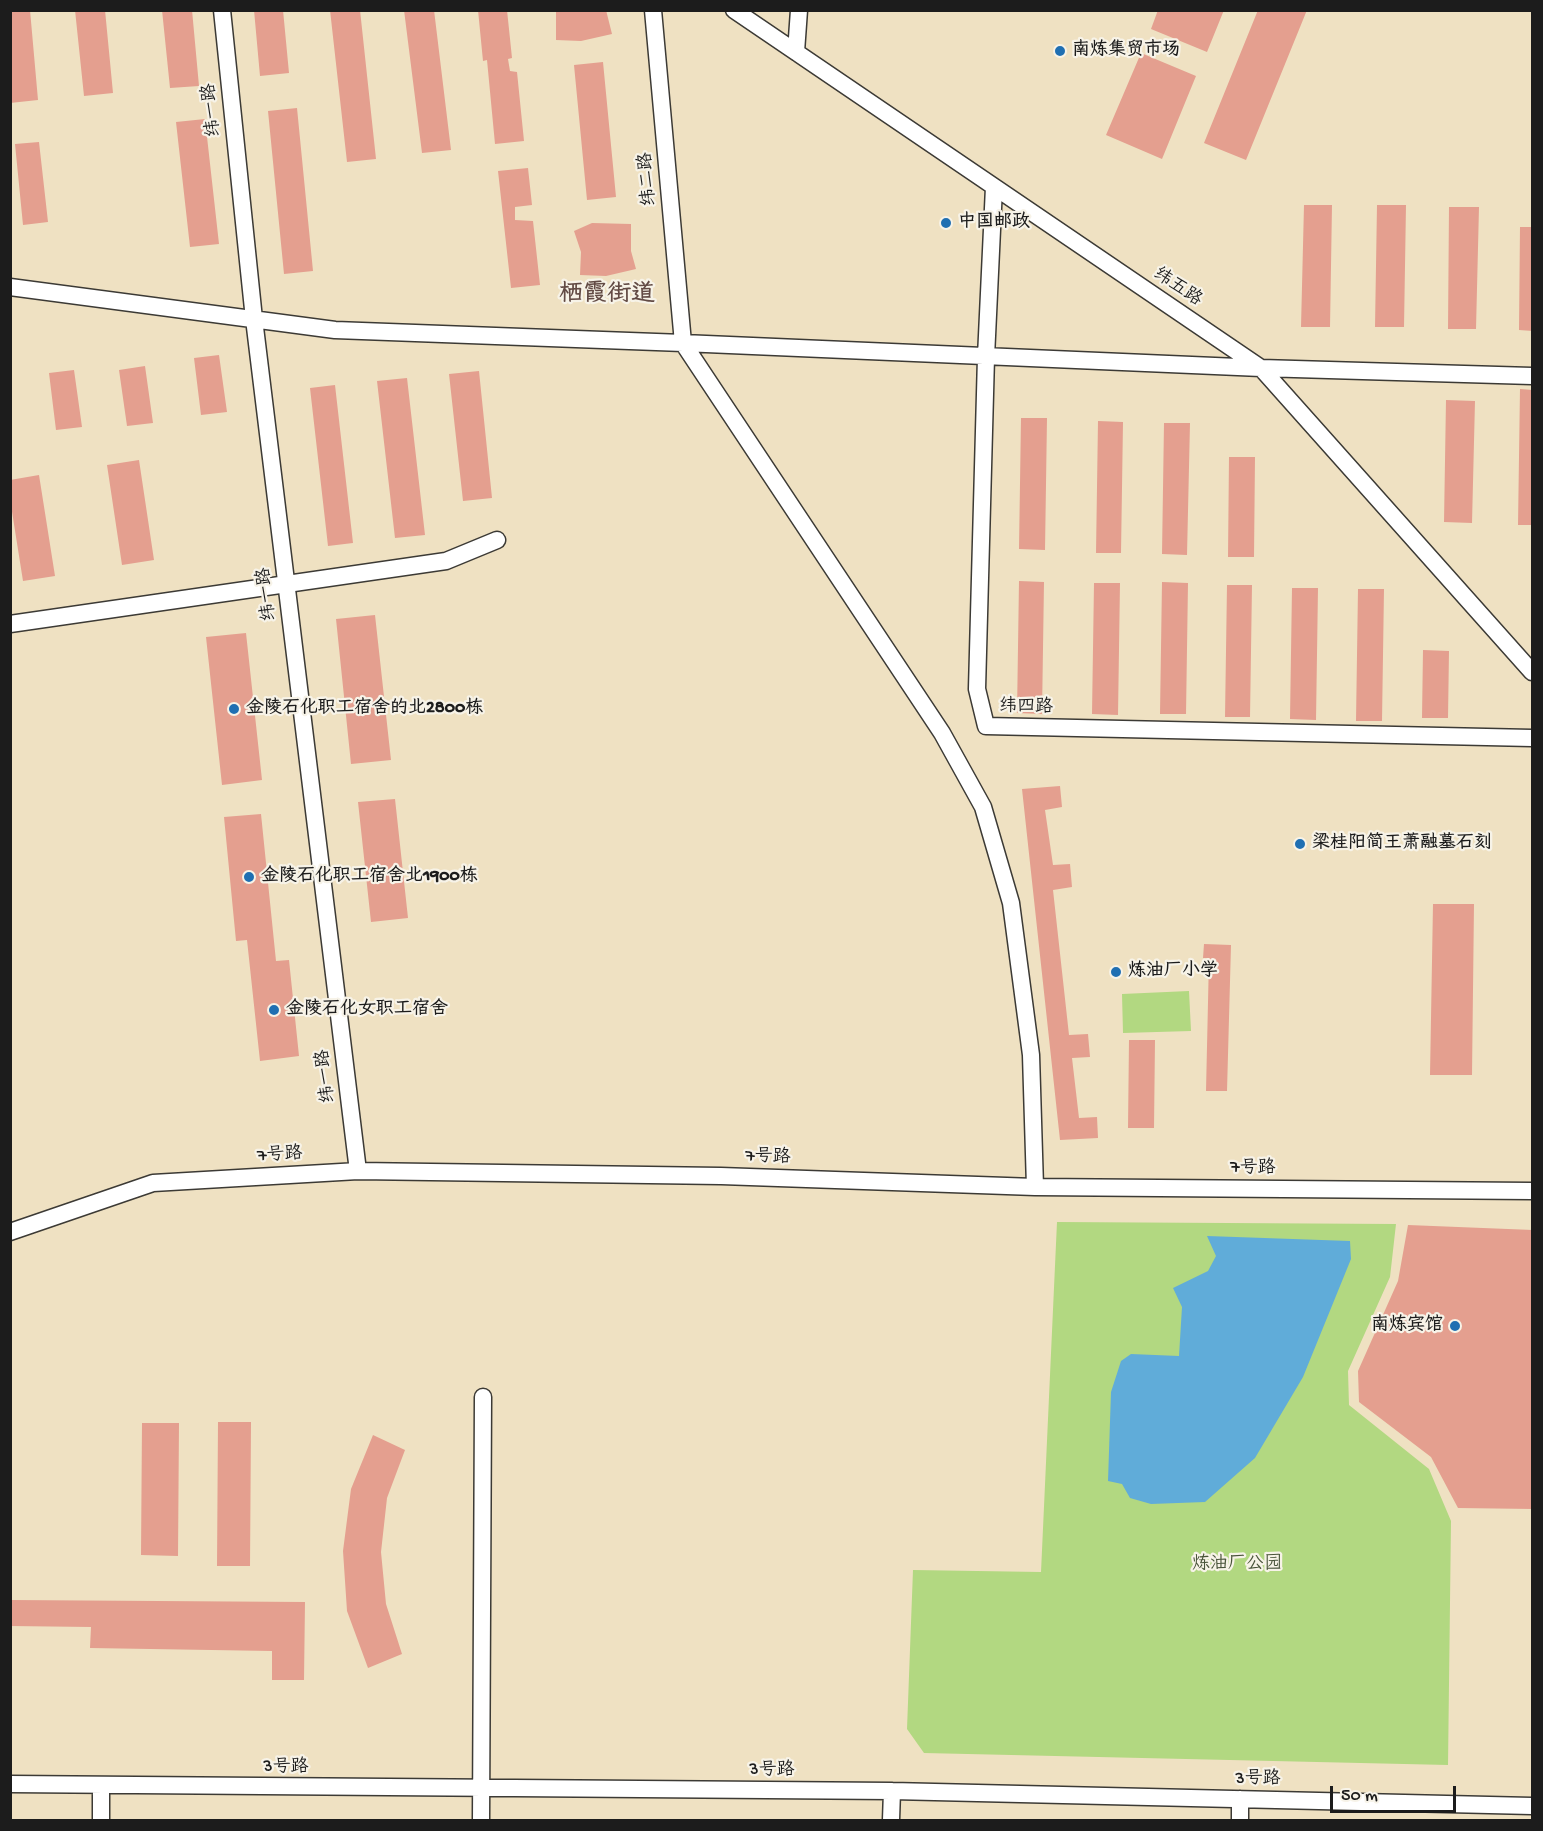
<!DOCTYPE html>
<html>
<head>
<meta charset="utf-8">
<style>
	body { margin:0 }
	#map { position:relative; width:1543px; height:1831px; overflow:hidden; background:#efe1c2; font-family:"Gochi Hand",sans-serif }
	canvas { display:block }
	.frame { position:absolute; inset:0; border:12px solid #1c1c1c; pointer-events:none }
	.scale { position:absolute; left:1330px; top:1786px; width:126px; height:27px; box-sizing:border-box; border:3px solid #1c1c1c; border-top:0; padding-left:8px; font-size:18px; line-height:21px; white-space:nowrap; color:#1c1c1c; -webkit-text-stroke:4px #f7f3e8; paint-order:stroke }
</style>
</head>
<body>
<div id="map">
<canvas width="1543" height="1831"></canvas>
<div class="frame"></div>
<div class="scale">50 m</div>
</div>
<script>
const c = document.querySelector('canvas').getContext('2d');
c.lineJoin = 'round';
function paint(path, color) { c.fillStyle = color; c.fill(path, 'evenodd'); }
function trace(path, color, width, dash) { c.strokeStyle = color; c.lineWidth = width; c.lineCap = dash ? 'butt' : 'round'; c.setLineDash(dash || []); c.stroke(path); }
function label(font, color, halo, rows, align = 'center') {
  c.font = font + ' "Gochi Hand","LXGW WenKai TC",sans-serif'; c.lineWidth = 4.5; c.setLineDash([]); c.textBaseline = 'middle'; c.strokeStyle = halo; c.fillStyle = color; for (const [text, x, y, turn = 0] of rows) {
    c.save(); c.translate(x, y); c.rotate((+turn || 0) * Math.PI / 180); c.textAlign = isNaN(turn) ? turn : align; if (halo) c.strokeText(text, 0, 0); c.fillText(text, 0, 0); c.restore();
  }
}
const green = new Path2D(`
	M 1189,991 L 1191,1031 L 1123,1033 L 1122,994 Z
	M 1057,1222 L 1396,1224 L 1390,1277 L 1348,1371 L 1349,1405 L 1429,1469 L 1451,1521 L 1448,1765 L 924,1753 L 907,1729 L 913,1570 L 1041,1572 Z`);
const water = new Path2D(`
	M 1207,1236 L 1350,1241 L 1351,1259 L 1303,1377 L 1255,1458 L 1205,1502 L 1151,1504 L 1130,1498 L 1122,1484 L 1108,1481 L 1111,1392 L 1121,1361 L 1131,1354 L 1179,1356 L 1182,1307 L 1173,1288 L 1208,1271 L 1216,1256 Z`);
const building = new Path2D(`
	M 10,10 L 30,10 L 38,100 L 10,103 Z
	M 75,10 L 105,10 L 113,93 L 84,96 Z
	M 162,10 L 192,10 L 199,86 L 170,88 Z
	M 254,10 L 283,10 L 289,73 L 260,76 Z
	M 330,10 L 360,10 L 376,159 L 347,162 Z
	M 404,10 L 434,10 L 451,150 L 422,153 Z
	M 478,10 L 507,10 L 512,58 L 508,59 L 510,71 L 517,72 L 524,141 L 495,144 L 487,60 L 483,61 Z
	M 556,10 L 606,10 L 612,34 L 581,41 L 556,40 Z
	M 1158,10 L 1224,10 L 1207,52 L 1151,29 Z
	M 1258,10 L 1307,10 L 1246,160 L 1204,143 Z
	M 1141,53 L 1196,76 L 1162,159 L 1106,135 Z
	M 603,62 L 616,197 L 587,200 L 574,65 Z
	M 297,108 L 313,271 L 284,274 L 268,111 Z
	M 205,119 L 219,244 L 190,247 L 176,122 Z
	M 39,142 L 48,222 L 23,225 L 15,144 Z
	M 528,168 L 532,205 L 515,207 L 515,220 L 533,221 L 540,285 L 511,288 L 498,171 Z
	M 1304,205 L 1332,205 L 1330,327 L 1301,327 Z
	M 1377,205 L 1406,205 L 1404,327 L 1375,327 Z
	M 1449,207 L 1479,207 L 1476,329 L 1448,329 Z
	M 592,223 L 631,224 L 631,251 L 636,269 L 606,276 L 580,275 L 581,252 L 574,231 Z
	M 1520,227 L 1533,227 L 1533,331 L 1519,330 Z
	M 219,355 L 227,412 L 201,415 L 194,358 Z
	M 145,366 L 153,423 L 127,426 L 119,370 Z
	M 74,370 L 82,427 L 56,430 L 49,373 Z
	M 479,371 L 492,498 L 463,501 L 449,374 Z
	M 407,378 L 425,535 L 395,538 L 377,381 Z
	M 335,385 L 353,543 L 328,546 L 310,388 Z
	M 1520,389 L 1533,390 L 1533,525 L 1518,525 Z
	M 1446,400 L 1475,401 L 1472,523 L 1444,522 Z
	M 1021,418 L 1047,418 L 1045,550 L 1019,549 Z
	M 1098,421 L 1123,422 L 1121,553 L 1096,553 Z
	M 1164,423 L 1190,423 L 1187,555 L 1162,554 Z
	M 1229,457 L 1255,457 L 1254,557 L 1228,557 Z
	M 139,460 L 154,560 L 122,565 L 107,465 Z
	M 39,475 L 55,576 L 23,581 L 10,499 L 10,480 Z
	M 1019,581 L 1044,582 L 1042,714 L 1017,713 Z
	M 1162,582 L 1188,583 L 1186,714 L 1160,714 Z
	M 1094,583 L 1120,583 L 1118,715 L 1092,714 Z
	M 1227,585 L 1252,585 L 1250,717 L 1225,717 Z
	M 1292,588 L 1318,588 L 1316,720 L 1290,719 Z
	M 1358,589 L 1384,589 L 1382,721 L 1356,721 Z
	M 375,615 L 391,760 L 351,764 L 336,619 Z
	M 246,633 L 262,780 L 222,785 L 206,637 Z
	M 1423,650 L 1449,651 L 1448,718 L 1422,718 Z
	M 1060,786 L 1062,807 L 1045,810 L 1053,865 L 1070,864 L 1072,887 L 1053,890 L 1069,1035 L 1088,1034 L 1090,1057 L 1072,1058 L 1079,1118 L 1097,1117 L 1098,1138 L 1060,1140 L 1022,789 Z
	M 395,799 L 408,918 L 371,922 L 358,802 Z
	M 261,814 L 276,961 L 289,960 L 299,1056 L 260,1061 L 247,940 L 236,941 L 224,817 Z
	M 1433,904 L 1474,904 L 1472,1075 L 1430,1075 Z
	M 1204,944 L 1231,945 L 1227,1091 L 1206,1091 L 1209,958 L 1203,958 Z
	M 1129,1040 L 1155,1040 L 1154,1128 L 1128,1128 Z
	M 1408,1225 L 1533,1230 L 1533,1509 L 1458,1508 L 1431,1457 L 1359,1402 L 1358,1371 L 1398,1281 Z
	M 218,1422 L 251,1422 L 250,1566 L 217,1566 Z
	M 142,1423 L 179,1423 L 178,1556 L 141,1555 Z
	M 373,1435 L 405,1450 L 387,1498 L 381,1552 L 386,1604 L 402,1654 L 368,1668 L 347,1611 L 343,1551 L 351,1489 Z
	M 10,1600 L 305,1602 L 304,1680 L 272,1680 L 272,1651 L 90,1648 L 91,1627 L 10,1626 Z`);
const minor = new Path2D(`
	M 222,10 L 254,319 L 358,1171
	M 734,10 L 1261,368 L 1532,672
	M 796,52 L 799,10
	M 994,187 L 986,357 L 977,689 L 986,726 L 1532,738
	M 10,287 L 335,330 L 683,343 L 653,10
	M 10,624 L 446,561 L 497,540
	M 1035,1187 L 1031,1055 L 1011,903 L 983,807 L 942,733 L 683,343 L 1261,368 L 1532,376
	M 10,1232 L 153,1183 L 358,1171 L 721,1176 L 1035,1187 L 1532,1191
	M 10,1784 L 892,1791 L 1532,1806
	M 101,1820 L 101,1786
	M 481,1820 L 483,1397
	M 891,1820 L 892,1791
	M 1240,1820 L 1240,1799`);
const markers = [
	[1060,51,6,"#1f6fb2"],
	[946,223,6,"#1f6fb2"],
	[234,709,6,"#1f6fb2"],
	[1300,844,6,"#1f6fb2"],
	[249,877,6,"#1f6fb2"],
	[1116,972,6,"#1f6fb2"],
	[274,1010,6,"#1f6fb2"],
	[1455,1326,6,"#1f6fb2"]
];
const poiNames = [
	["南炼集贸市场",1072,51],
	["中国邮政",958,223],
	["金陵石化职工宿舍的北2800栋",246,709],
	["梁桂阳简王萧融墓石刻",1312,844],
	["金陵石化职工宿舍北1900栋",261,877],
	["炼油厂小学",1128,972],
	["金陵石化女职工宿舍",286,1010],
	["南炼宾馆",1443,1326,"right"]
];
const streetNames = [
	["纬一路",213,110,-96],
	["纬二路",649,179,-95],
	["纬五路",1177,288,34],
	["纬一路",268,594,-97],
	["纬四路",1026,708,1],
	["纬一路",327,1076,-97],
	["7号路",280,1156,-3],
	["7号路",768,1158,2],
	["7号路",1253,1169],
	["3号路",286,1768],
	["3号路",772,1771],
	["3号路",1258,1780,1]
];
const parkNames = [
	["炼油厂公园",1237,1565]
];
const districtNames = [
	["栖霞街道",607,296]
];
paint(green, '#b2d881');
paint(water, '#60acd9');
paint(building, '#e49f8f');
trace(minor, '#3c3a35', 19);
trace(minor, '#fff', 16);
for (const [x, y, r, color] of markers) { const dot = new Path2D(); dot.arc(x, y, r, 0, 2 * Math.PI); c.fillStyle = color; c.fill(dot); trace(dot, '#f7f3e8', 2); }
label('bold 18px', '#1c1c1c', '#f7f3e8', poiNames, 'left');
label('18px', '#1c1c1c', '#f7f3e8', streetNames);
label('18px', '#49543a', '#f7f3e8', parkNames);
label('bold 24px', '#624a44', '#f7f3e8', districtNames);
</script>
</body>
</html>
